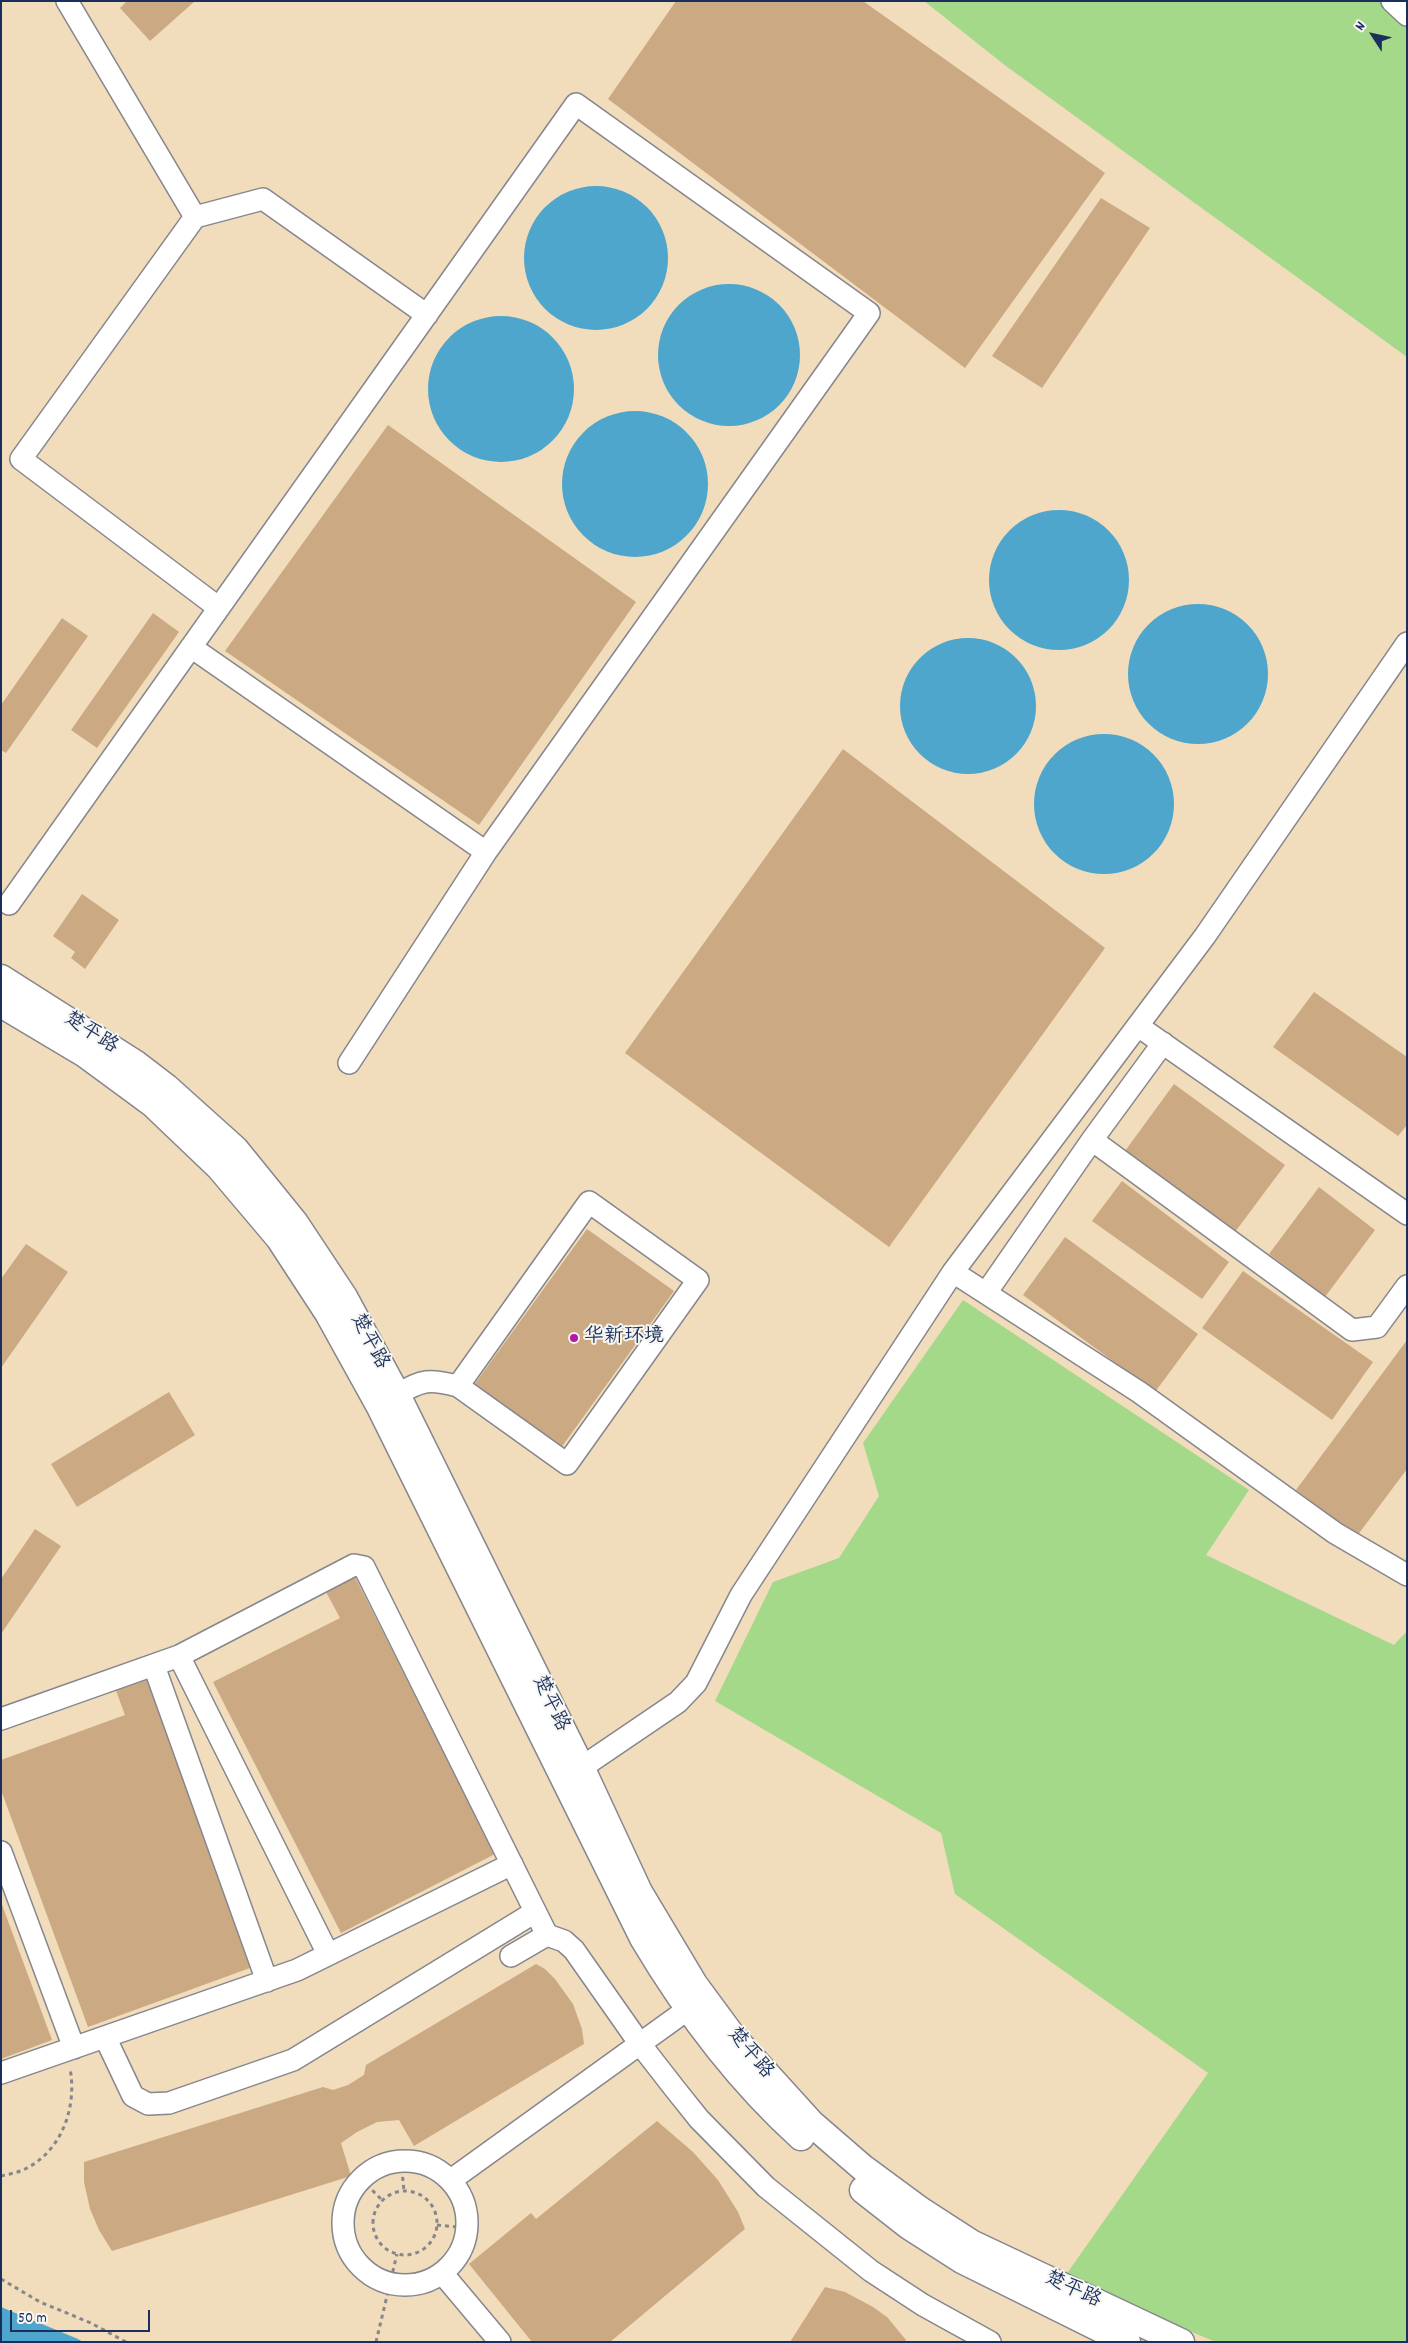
<!DOCTYPE html>
<html>
<head>
<meta charset="utf-8">
<style>
	body { margin:0 }
	#map { position:relative; width:1408px; height:2343px; overflow:hidden; background:#f1dcbc; font-family:Dekko,sans-serif }
	canvas { display:block }
	.frame { position:absolute; inset:0; border:2px solid #1b2f5e; pointer-events:none }
	.north { position:absolute; left:1348px; top:10px; width:50px; height:50px; -webkit-text-stroke:4px #f6f6f2; paint-order:stroke; rotate:305deg; font-size:14px; font-weight:700; line-height:20px; text-align:center; color:#1b2f5e }
	.north::after { content:''; display:block; margin:auto; width:18px; height:22px; background:#1b2f5e; clip-path:polygon(50% 0,100% 100%,50% 72%,0 100%) }
	.scale { position:absolute; left:10px; top:2310px; width:140px; height:22px; box-sizing:border-box; border:2px solid #1b2f5e; border-top:0; padding-left:6px; font-size:15px; line-height:18px; white-space:nowrap; color:#1b2f5e; -webkit-text-stroke:4px #f6f6f2; paint-order:stroke }
</style>
</head>
<body>
<div id="map">
<canvas width="1408" height="2343"></canvas>
<div class="frame"></div>
<div class="north">N</div>
<div class="scale">50 m</div>
</div>
<script>
const c = document.querySelector('canvas').getContext('2d');
c.lineJoin = 'round';
function paint(path, color) { c.fillStyle = color; c.fill(path, 'evenodd'); }
function trace(path, color, width, dash) { c.strokeStyle = color; c.lineWidth = width; c.lineCap = dash ? 'butt' : 'round'; c.setLineDash(dash || []); c.stroke(path); }
function label(font, color, halo, rows, align = 'center') {
  c.font = font + ' Dekko,"LXGW WenKai TC",sans-serif'; c.lineWidth = 4; c.setLineDash([]); c.textBaseline = 'middle'; c.strokeStyle = halo; c.fillStyle = color; for (const [text, x, y, turn = 0] of rows) {
    c.save(); c.translate(x, y); c.rotate((+turn || 0) * Math.PI / 180); c.textAlign = isNaN(turn) ? turn : align; if (halo) c.strokeText(text, 0, 0); c.fillText(text, 0, 0); c.restore();
  }
}
const green = new Path2D(`
	M 924,1 L 1407,1 L 1407,357 L 1006,66 Z
	M 963,1300 L 1249,1490 L 1206,1555 L 1394,1645 L 1407,1631 L 1407,2342 L 1216,2342 L 1063,2279 L 1208,2073 L 955,1894 L 941,1833 L 715,1701 L 773,1582 L 839,1558 L 879,1496 L 863,1443 Z`);
const water = new Path2D(`
	M524 258a72 72 0 1 1 144 0a72 72 0 1 1-144 0Z
	M658 355a71 71 0 1 1 142 0a71 71 0 1 1-142 0Z
	M428 389a73 73 0 1 1 146 0a73 73 0 1 1-146 0Z
	M562 484a73 73 0 1 1 146 0a73 73 0 1 1-146 0Z
	M989 580a70 70 0 1 1 140 0a70 70 0 1 1-140 0Z
	M1128 674a70 70 0 1 1 140 0a70 70 0 1 1-140 0Z
	M900 706a68 68 0 1 1 136 0a68 68 0 1 1-136 0Z
	M1034 804a70 70 0 1 1 140 0a70 70 0 1 1-140 0Z
	M 1,2307 L 78,2339 L 83,2342 L 1,2342 Z`);
const building = new Path2D(`
	M 127,1 L 195,1 L 150,41 L 120,8 Z
	M 676,1 L 863,1 L 1105,173 L 965,368 L 608,99 Z
	M 1101,198 L 1150,228 L 1042,388 L 992,356 Z
	M 388,425 L 636,602 L 479,825 L 225,651 Z
	M 153,613 L 179,632 L 97,748 L 71,730 Z
	M 62,618 L 88,636 L 6,753 L 1,750 L 1,705 Z
	M 843,749 L 1105,948 L 889,1247 L 625,1053 Z
	M 82,894 L 119,920 L 85,969 L 71,958 L 75,952 L 53,936 Z
	M 1314,992 L 1407,1057 L 1407,1125 L 1398,1136 L 1273,1047 Z
	M 1174,1084 L 1285,1165 L 1235,1232 L 1125,1151 Z
	M 1122,1181 L 1229,1262 L 1202,1299 L 1092,1221 Z
	M 1319,1187 L 1375,1230 L 1325,1297 L 1269,1254 Z
	M 587,1229 L 674,1291 L 561,1448 L 474,1385 Z
	M 1065,1237 L 1198,1334 L 1155,1392 L 1023,1295 Z
	M 26,1244 L 68,1272 L 1,1368 L 1,1279 Z
	M 1243,1271 L 1373,1362 L 1332,1420 L 1202,1328 Z
	M 1407,1340 L 1407,1469 L 1357,1536 L 1296,1490 Z
	M 169,1392 L 195,1435 L 77,1507 L 51,1464 Z
	M 35,1529 L 61,1546 L 1,1634 L 1,1579 Z
	M 355,1577 L 495,1854 L 341,1933 L 213,1682 L 340,1618 L 326,1592 Z
	M 146,1676 L 250,1968 L 88,2027 L 1,1790 L 1,1760 L 125,1715 L 115,1688 Z
	M 1,1902 L 52,2040 L 1,2059 Z
	M 536,1964 L 545,1969 L 555,1979 L 573,2004 L 582,2029 L 584,2044 L 414,2146 L 399,2120 L 377,2122 L 357,2132 L 341,2143 L 351,2176 L 112,2251 L 99,2230 L 90,2209 L 84,2182 L 84,2162 L 323,2087 L 333,2090 L 348,2085 L 364,2075 L 366,2065 Z
	M 657,2121 L 693,2152 L 718,2180 L 738,2212 L 745,2229 L 610,2342 L 532,2342 L 469,2264 L 531,2213 L 536,2219 Z
	M 825,2287 L 845,2292 L 873,2307 L 887,2317 L 906,2340 L 905,2342 L 790,2342 Z`);
const path = new Path2D(`
	M 401,2161 L 404,2191
	M 1,2176 C 10,2174 20,2172 27,2168 C 63,2149 77,2106 70,2068
	M 361,2179 L 382,2200
	M373 2223a32 32 0 1 1 64 0a32 32 0 1 1-64 0Z
	M 437,2225 L 467,2228
	M 1,2279 L 40,2302 L 91,2323 L 126,2342
	M 376,2342 L 397,2254`);
const minor = new Path2D(`
	M 67,1 L 195,217
	M 1392,1 L 1407,15
	M 219,608 L 21,459 L 195,217 L 263,199 L 427,315
	M 191,647 L 486,852
	M 9,904 L 576,104 L 869,313 L 486,852 L 349,1063
	M 1138,1026 L 1407,1214
	M 1092,1140 L 1352,1330 L 1377,1327 L 1407,1286
	M 589,1202 L 698,1280 L 567,1464 L 458,1386 Z
	M 953,1272 L 1139,1392 L 1335,1533 L 1407,1575
	M 986,1293 L 1092,1140 L 1163,1043
	M 397,1395 C 422,1379 430,1379 458,1386
	M 179,1656 L 328,1954
	M 154,1666 L 267,1981
	M 1,1719 L 179,1656 L 354,1565 L 364,1567 L 547,1935 L 564,1941 L 574,1950 L 640,2044 L 675,2089 L 699,2119 L 766,2187 L 871,2271 L 923,2305 L 990,2342
	M 569,1776 L 678,1702 L 696,1683 L 741,1595 L 953,1272 L 1205,936 L 1407,643
	M 1,1852 L 74,2048
	M 511,1956 L 547,1935
	M 105,2037 L 133,2096 L 148,2104 L 169,2103 L 293,2060 L 535,1912
	M 1,2073 L 297,1970 L 512,1864
	M343 2223a62 62 0 1 1 124 0a62 62 0 1 1-124 0Z
	M 451,2180 L 702,1999
	M 442,2273 L 500,2342`);
const major = new Path2D(`
	M 1,978 L 136,1064 L 166,1087 L 235,1149 L 295,1223 L 344,1297 L 397,1395 L 581,1767 L 639,1892 L 694,1984 L 733,2037 L 811,2123 L 863,2168 L 920,2210 L 971,2243 L 1181,2342
	M 1,1004 L 85,1054 L 153,1104 L 219,1167 L 279,1238 L 328,1313 L 380,1407 L 643,1938 C 687,2012 737,2079 801,2137
	M 863,2190 L 909,2226 L 962,2260 L 1127,2342`);
const markers = [
	[574,1338,5,"#b5179e"]
];
const streetNames = [
	["楚平路",90,1034,33],
	["楚平路",368,1342,62],
	["楚平路",549,1704,64],
	["楚平路",749,2054,50],
	["楚平路",1072,2291,25]
];
const poiNames = [
	["华新环境",584,1338]
];
paint(green, '#a4d98a');
paint(water, '#4fa6cc');
paint(building, '#cbaa83');
trace(minor, '#86868d', 24);
trace(major, '#86868d', 29);
trace(path, '#86868d', 3, [4, 4]);
trace(minor, '#fff', 21);
trace(major, '#fff', 26);
for (const [x, y, r, color] of markers) { const dot = new Path2D(); dot.arc(x, y, r, 0, 2 * Math.PI); c.fillStyle = color; c.fill(dot); trace(dot, '#f6f6f2', 2); }
label('20px', '#1b2f5e', '#f6f6f2', streetNames);
label('20px', '#1b2f5e', '#f6f6f2', poiNames, 'left');
</script>
</body>
</html>
